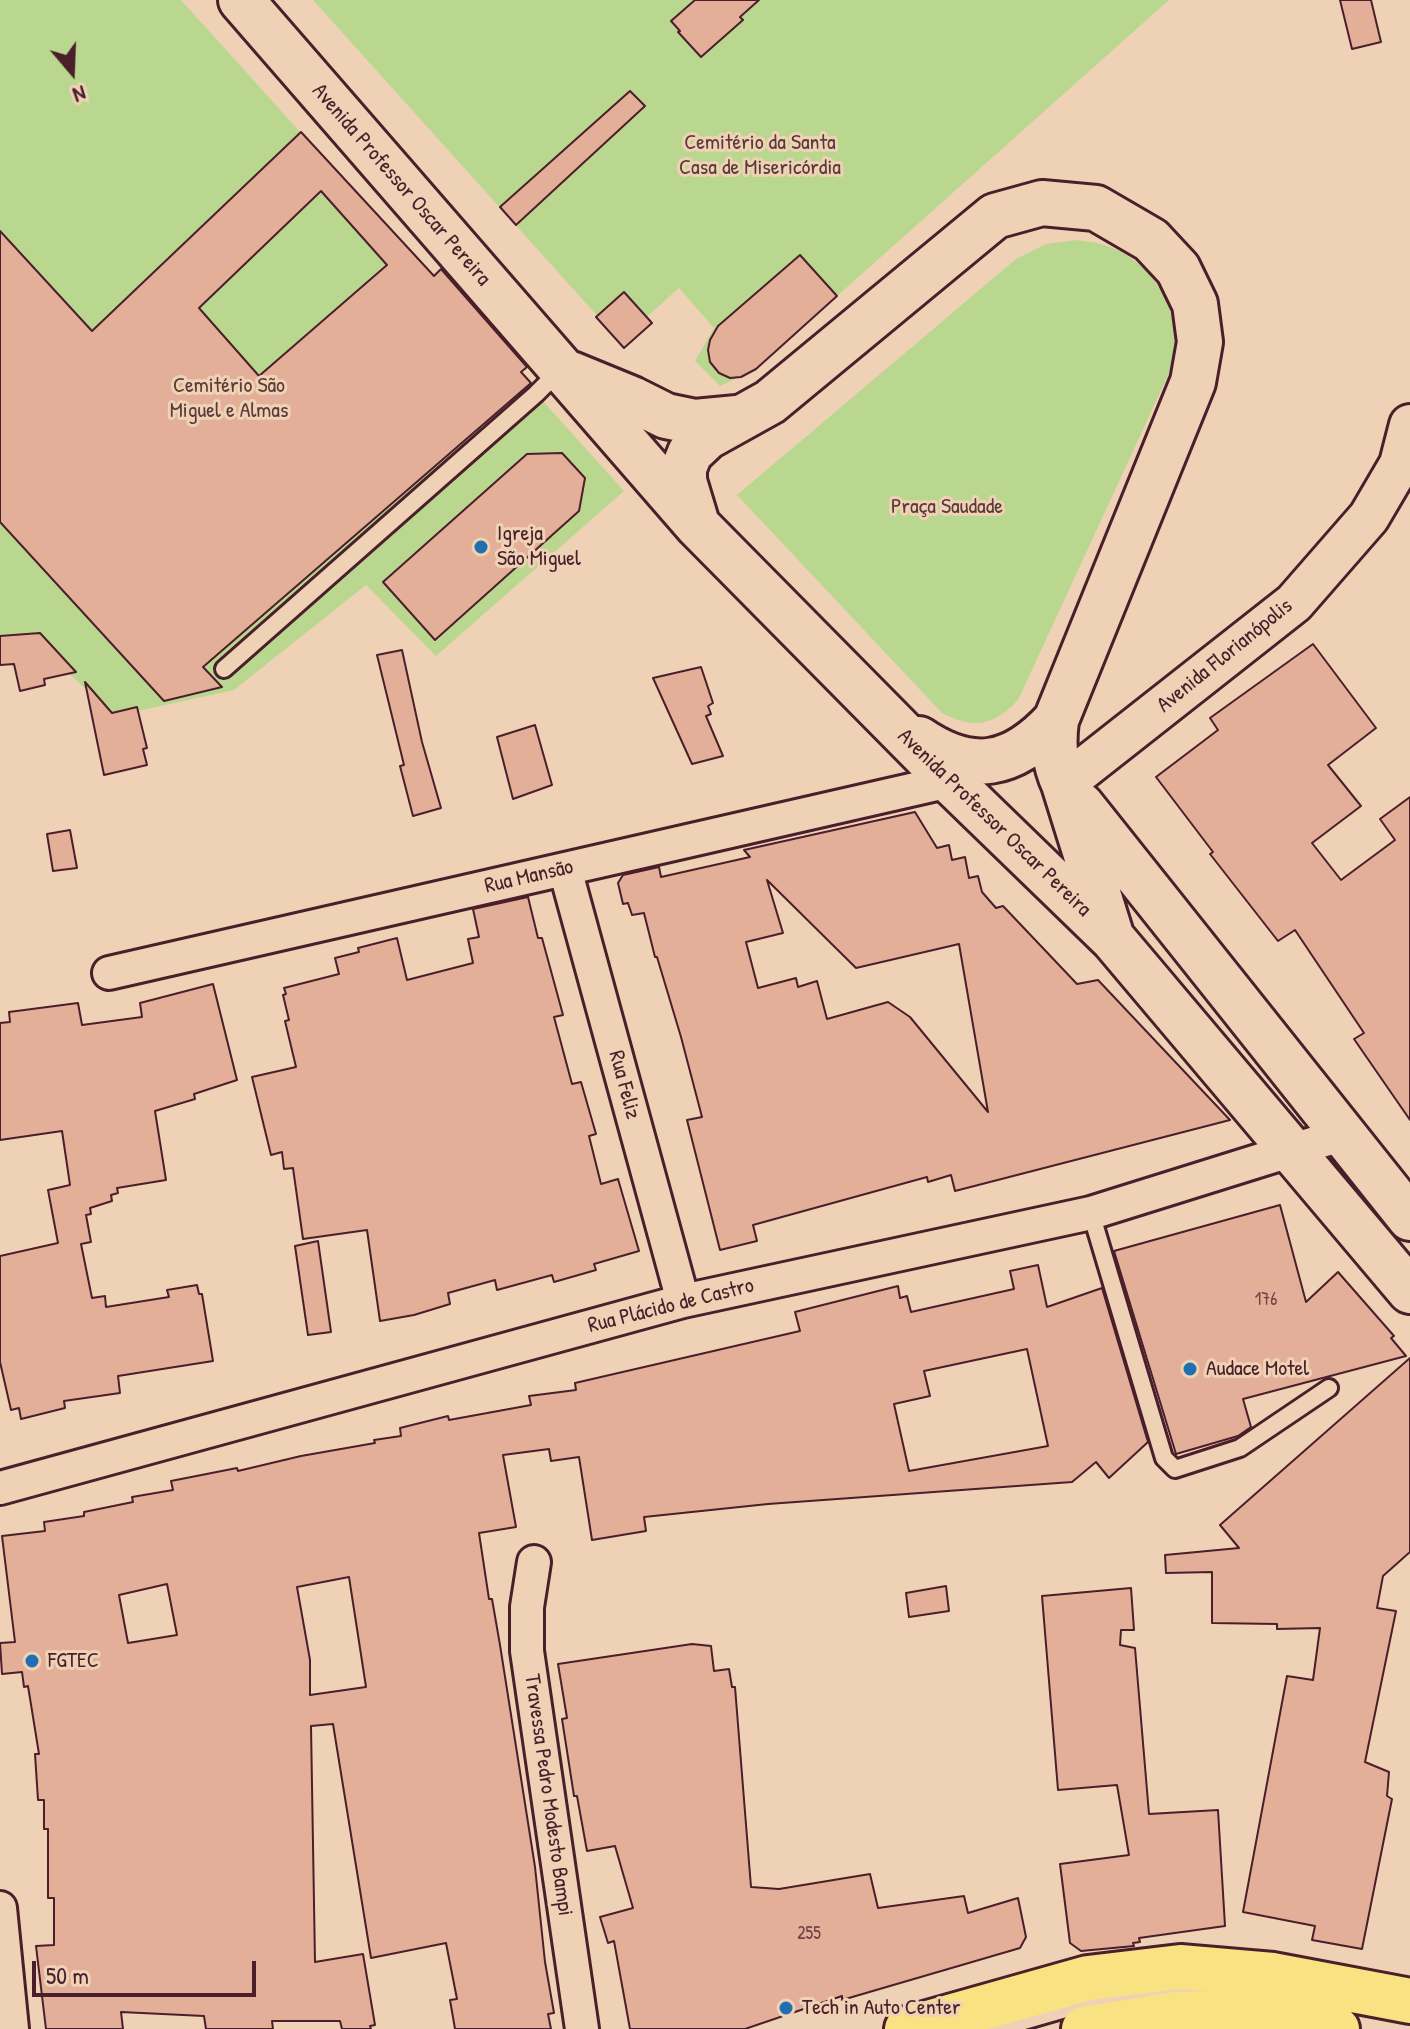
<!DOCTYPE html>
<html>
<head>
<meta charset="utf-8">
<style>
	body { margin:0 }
	#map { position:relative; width:1410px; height:2029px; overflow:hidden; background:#efd2b5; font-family:"Patrick Hand",sans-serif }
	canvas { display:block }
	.north { position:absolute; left:32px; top:32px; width:80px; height:80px; -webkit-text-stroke:6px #efd2b5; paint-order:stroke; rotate:161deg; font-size:22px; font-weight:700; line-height:32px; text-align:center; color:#4a1f2b }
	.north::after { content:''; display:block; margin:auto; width:28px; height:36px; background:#4a1f2b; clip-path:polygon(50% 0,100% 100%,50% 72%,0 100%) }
	.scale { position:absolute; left:32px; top:1961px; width:224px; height:36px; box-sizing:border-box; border:4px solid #4a1f2b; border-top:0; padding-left:10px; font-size:24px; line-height:28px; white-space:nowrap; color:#4a1f2b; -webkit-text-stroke:6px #efd2b5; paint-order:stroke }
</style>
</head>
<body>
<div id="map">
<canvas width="1410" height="2029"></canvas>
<div class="north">N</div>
<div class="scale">50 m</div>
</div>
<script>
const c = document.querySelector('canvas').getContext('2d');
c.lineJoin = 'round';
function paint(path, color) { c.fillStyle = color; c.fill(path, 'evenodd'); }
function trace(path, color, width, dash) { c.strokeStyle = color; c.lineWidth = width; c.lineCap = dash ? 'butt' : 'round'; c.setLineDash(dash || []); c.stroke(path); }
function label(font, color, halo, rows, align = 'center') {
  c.font = font + ' "Patrick Hand",sans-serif'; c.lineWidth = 6; c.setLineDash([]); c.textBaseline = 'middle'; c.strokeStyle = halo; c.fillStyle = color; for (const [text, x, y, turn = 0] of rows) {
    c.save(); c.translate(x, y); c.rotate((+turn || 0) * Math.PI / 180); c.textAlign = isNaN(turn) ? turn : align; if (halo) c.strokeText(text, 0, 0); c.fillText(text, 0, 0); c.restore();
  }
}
const green = new Path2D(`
	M 0,0 L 181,0 L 624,491 L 436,656 L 366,585 L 234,690 L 115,716 L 29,637 L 0,640 Z
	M 313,0 L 1169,0 L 753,371 L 720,386 L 695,361 L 714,328 L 679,288 L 620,341 Z
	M 1077,240 C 1087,242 1098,242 1107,246 C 1147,259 1174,299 1175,340 C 1175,350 1172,361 1170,371 L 1018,700 C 994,726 973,729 942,713 L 737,495 L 1016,259 L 1046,244 Z`);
const building = new Path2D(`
	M 695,0 L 759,0 L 740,17 L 743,20 L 701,57 L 678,32 L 680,31 L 671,21 Z
	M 1340,0 L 1371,0 L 1381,42 L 1352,49 Z
	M 630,91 L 645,106 L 516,225 L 500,207 Z
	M 301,132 L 434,276 L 441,269 L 527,367 L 521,372 L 531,383 L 203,667 L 222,687 L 164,701 L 0,522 L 0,231 L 92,331 ZM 321,191 L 387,265 L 259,376 L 199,308 Z
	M 800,255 L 837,296 L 756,369 L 741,377 L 730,378 L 719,373 L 710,362 L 708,350 L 710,340 L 718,326 Z
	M 624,292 L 652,323 L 624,348 L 596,317 Z
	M 562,453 L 585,478 L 579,511 L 435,640 L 383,582 L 527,454 Z
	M 40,633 L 76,672 L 44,679 L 45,685 L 20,691 L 14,664 L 0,665 L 0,636 Z
	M 1313,644 L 1376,728 L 1328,765 L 1361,806 L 1312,843 L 1341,880 L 1395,840 L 1380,819 L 1410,797 L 1410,1120 L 1354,1039 L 1364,1033 L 1295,930 L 1278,941 L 1210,854 L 1213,852 L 1156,777 L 1218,730 L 1210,718 Z
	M 402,650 L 422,742 L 441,808 L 413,816 L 400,766 L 404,765 L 377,655 Z
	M 701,667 L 713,703 L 708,706 L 711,714 L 706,716 L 723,756 L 692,764 L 653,678 Z
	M 85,682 L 112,713 L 137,707 L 147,748 L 143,749 L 147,765 L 104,775 Z
	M 535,725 L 552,785 L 513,799 L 497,737 Z
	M 915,812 L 937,848 L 949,845 L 952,860 L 965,857 L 969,878 L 978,876 L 982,892 L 996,908 L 1003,906 L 1077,984 L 1098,980 L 1230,1120 L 955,1191 L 951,1175 L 928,1182 L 927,1177 L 753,1225 L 757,1241 L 720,1250 L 687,1120 L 702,1117 L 681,1037 L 657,957 L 655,957 L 644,913 L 632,915 L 628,903 L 623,904 L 618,883 L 623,875 L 659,867 L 661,877 L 750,857 L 744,850 ZM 767,880 L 856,968 L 959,944 L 988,1112 L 910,1017 L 888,1002 L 827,1019 L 817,981 L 798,987 L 796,978 L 758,988 L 746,942 L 783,933 Z
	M 70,830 L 77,868 L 53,871 L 47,834 Z
	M 528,897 L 538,938 L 542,938 L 563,1015 L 554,1017 L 572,1084 L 581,1082 L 596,1134 L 589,1136 L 601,1184 L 618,1179 L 639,1251 L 594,1264 L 596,1270 L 554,1282 L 552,1275 L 497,1290 L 495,1280 L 448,1293 L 450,1304 L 414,1315 L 380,1321 L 367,1230 L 303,1239 L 293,1168 L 284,1169 L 282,1152 L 271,1155 L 252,1077 L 296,1067 L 285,1021 L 289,1020 L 283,995 L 286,994 L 284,988 L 339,974 L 335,958 L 359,952 L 358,948 L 397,938 L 407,980 L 473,963 L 468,939 L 479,937 L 473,909 Z
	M 213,984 L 237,1080 L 194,1094 L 195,1099 L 155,1111 L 166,1180 L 117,1188 L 118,1193 L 111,1195 L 112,1201 L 90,1208 L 91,1214 L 86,1215 L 91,1242 L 81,1244 L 92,1298 L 105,1296 L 106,1307 L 169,1297 L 167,1290 L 197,1285 L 199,1294 L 202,1294 L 213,1361 L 118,1376 L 120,1393 L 64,1401 L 65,1408 L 21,1419 L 19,1408 L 11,1410 L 0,1362 L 0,1256 L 58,1243 L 48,1190 L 70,1185 L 62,1131 L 0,1140 L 0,1023 L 10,1022 L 9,1012 L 78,1003 L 82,1025 L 142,1017 L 140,1003 Z
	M 1280,1205 L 1306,1302 L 1338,1272 L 1394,1336 L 1391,1338 L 1406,1356 L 1243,1399 L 1251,1427 L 1238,1436 L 1176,1454 L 1114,1251 Z
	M 318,1241 L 331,1332 L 308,1335 L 295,1246 Z
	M 1038,1265 L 1047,1307 L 1102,1288 L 1148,1442 L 1109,1478 L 1096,1462 L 1072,1482 L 768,1504 L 644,1517 L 646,1531 L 592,1540 L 579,1457 L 551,1461 L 549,1449 L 503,1455 L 516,1527 L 479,1533 L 489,1599 L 492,1599 L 500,1645 L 535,1867 L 545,1962 L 554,2013 L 548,2014 L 551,2029 L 455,2029 L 450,2000 L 457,1999 L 446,1943 L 371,1958 L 333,1724 L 311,1726 L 315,1962 L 363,1954 L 375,2025 L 370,2026 L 371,2029 L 342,2029 L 340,2021 L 272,2021 L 273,2029 L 206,2029 L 204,2016 L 121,2012 L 123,2029 L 46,2029 L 36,1946 L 54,1945 L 54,1898 L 48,1898 L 48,1829 L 44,1829 L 44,1800 L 38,1800 L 35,1754 L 39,1754 L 28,1686 L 24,1687 L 22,1672 L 2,1674 L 0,1643 L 15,1642 L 2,1536 L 45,1531 L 44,1522 L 84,1516 L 84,1512 L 133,1502 L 132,1497 L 173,1490 L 171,1481 L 237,1468 L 238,1471 L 301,1456 L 375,1443 L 374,1440 L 401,1436 L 400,1428 L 448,1416 L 449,1420 L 531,1405 L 529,1396 L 576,1390 L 575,1383 L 800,1331 L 795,1312 L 898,1286 L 900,1298 L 907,1296 L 911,1312 L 1014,1289 L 1010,1271 ZM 1027,1349 L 1048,1446 L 909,1471 L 894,1404 L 930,1396 L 924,1371 ZM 349,1577 L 366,1687 L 310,1695 L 310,1660 L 297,1587 ZM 167,1584 L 177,1635 L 128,1643 L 119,1595 Z
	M 1410,1358 L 1410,1552 L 1383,1576 L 1377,1608 L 1396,1611 L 1365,1762 L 1389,1772 L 1387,1796 L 1392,1799 L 1362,1949 L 1312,1940 L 1315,1926 L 1243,1912 L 1287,1676 L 1313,1680 L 1320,1628 L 1277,1629 L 1277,1624 L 1212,1623 L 1212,1572 L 1166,1573 L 1165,1555 L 1239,1548 L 1220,1525 Z
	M 946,1586 L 949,1611 L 909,1617 L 906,1593 Z
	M 1131,1588 L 1134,1630 L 1121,1630 L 1120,1645 L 1135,1648 L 1149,1814 L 1218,1810 L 1225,1926 L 1139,1938 L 1140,1942 L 1133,1943 L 1134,1946 L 1081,1951 L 1070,1943 L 1060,1864 L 1129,1855 L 1117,1785 L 1058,1790 L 1042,1596 Z
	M 692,1644 L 711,1646 L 714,1671 L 729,1669 L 732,1687 L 735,1687 L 751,1887 L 779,1889 L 870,1874 L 878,1908 L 964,1896 L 968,1913 L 1018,1898 L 1026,1937 L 1020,1948 L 842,2000 L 842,1996 L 745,2029 L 630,2029 L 614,1941 L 608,1943 L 600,1917 L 633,1908 L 615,1846 L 587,1851 L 577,1796 L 574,1796 L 562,1719 L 567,1718 L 558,1664 Z`);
const service = new Path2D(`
	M 224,669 L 536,394 L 560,370
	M 1091,1213 L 1164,1458 L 1175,1469 L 1240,1448 L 1329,1388
	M 996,2029 L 1093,2001 L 1179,1992 L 1207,1992`);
const minor = new Path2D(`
	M 565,869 L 683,1301
	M 109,973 L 950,781
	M 0,1488 L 683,1301 L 1091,1213 L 1344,1134
	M 534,1562 L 527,1607 L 527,1651 L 582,2029
	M 0,1908 L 12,2029`);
const tertiary = new Path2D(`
	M 1064,784 L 1294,603 L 1369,517 L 1400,464 L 1410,425`);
const secondary = new Path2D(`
	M 241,0 L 698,526 L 950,781 L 1113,939 L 1410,1291
	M 571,374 L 632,399 L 666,416 L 695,422 L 737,418
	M 697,524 L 684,481 L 684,468 L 690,453 L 707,437 L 770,402 L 995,216 L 1042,203 L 1096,208 L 1151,240 L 1178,269 L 1195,304 L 1200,342 L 1193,382 L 1056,720 C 1053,744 1054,762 1064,784 L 1111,935
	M 919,739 C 972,775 1013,767 1056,720
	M 1081,805 L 1410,1218`);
const primary = new Path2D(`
	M 907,2029 L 1088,1978 L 1180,1967 L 1273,1975 L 1410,2001
	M 1084,2029 L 1176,2014 L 1255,2013 L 1337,2029`);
const markers = [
	[481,547,8,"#1f6fb2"],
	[1190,1369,8,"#1f6fb2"],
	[32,1661,8,"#1f6fb2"],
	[786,2008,8,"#1f6fb2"]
];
const numberNames = [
	["176",1266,1300],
	["255",809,1934]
];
const parkNames = [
	["Cemitério da Santa",760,143],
	["Casa de Misericórdia",760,168],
	["Cemitério São",229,386],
	["Miguel e Almas",229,411],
	["Praça Saudade",947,507]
];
const streetNames = [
	["Avenida Professor Oscar Pereira",401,185,49],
	["Avenida Florianópolis",1225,656,-39],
	["Avenida Professor Oscar Pereira",994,823,44],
	["Rua Mansão",529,877,-13],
	["Rua Feliz",624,1085,75],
	["Rua Plácido de Castro",671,1306,-14],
	["Travessa Pedro Modesto Bampi",548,1795,82]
];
const poiNames = [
	["Igreja",497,534],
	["São Miguel",497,559],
	["Audace Motel",1206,1369],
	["FGTEC",48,1661],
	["Tech in Auto Center",802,2008]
];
paint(green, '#b9d78f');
paint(building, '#e4af99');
trace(building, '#4a1f2b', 2);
trace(service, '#4a1f2b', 22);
trace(minor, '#4a1f2b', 38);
trace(tertiary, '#4a1f2b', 46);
trace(secondary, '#4a1f2b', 50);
trace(primary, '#4a1f2b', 50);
trace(service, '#efd2b5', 16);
trace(minor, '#efd2b5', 32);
trace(tertiary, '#efd2b5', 40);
trace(secondary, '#efd2b5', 44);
trace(primary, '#f8e281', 44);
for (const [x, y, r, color] of markers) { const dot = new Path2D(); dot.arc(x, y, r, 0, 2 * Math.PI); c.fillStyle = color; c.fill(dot); trace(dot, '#efd2b5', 3); }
label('18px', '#704346', null, numberNames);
label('22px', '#5b3b3a', '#efd2b5', parkNames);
label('22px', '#4a1f2b', '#efd2b5', streetNames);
label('22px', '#4a1f2b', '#efd2b5', poiNames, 'left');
</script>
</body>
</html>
